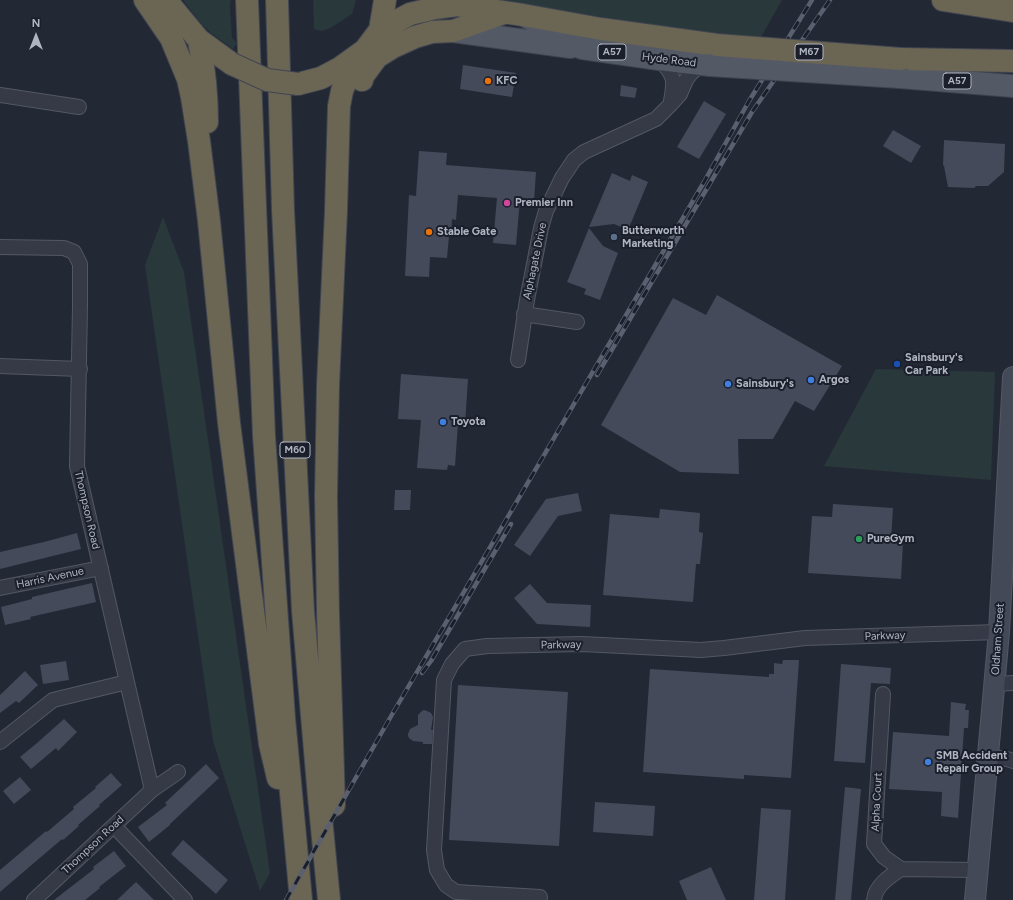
<!DOCTYPE html>
<html>
<head>
<meta charset="utf-8">
<style>
	body { margin:0 }
	#map { position:relative; width:1013px; height:900px; overflow:hidden; background:#232835; font-family:Figtree,sans-serif }
	canvas { display:block }
	.north { position:absolute; left:16px; top:16px; width:40px; height:40px; -webkit-text-stroke:3px #1b1f2b; paint-order:stroke; rotate:0deg; font-size:11px; font-weight:700; line-height:16px; text-align:center; color:#b0b5c2 }
	.north::after { content:''; display:block; margin:auto; width:14px; height:18px; background:#b0b5c2; clip-path:polygon(50% 0,100% 100%,50% 72%,0 100%) }
</style>
</head>
<body>
<div id="map">
<canvas width="1013" height="900"></canvas>
<div class="north">N</div>
</div>
<script>
const c = document.querySelector('canvas').getContext('2d');
c.lineJoin = 'round';
function paint(path, color) { c.fillStyle = color; c.fill(path, 'evenodd'); }
function trace(path, color, width, dash) { c.strokeStyle = color; c.lineWidth = width; c.lineCap = dash ? 'butt' : 'round'; c.setLineDash(dash || []); c.stroke(path); }
function label(font, color, halo, rows, align = 'center') {
  c.font = font + ' Figtree,sans-serif'; c.lineWidth = 4; c.setLineDash([]); c.textBaseline = 'middle'; c.strokeStyle = halo; c.fillStyle = color; for (const [text, x, y, turn = 0] of rows) {
    c.save(); c.translate(x, y); c.rotate((+turn || 0) * Math.PI / 180); c.textAlign = isNaN(turn) ? turn : align; if (halo) c.strokeText(text, 0, 0); c.fillText(text, 0, 0); c.restore();
  }
}
const green = new Path2D(`
	M 183,0 L 231,0 L 230,5 L 232,38 L 237,43 L 233,49 L 211,33 L 199,21 Z
	M 313,0 L 356,0 L 352,14 L 332,27 L 322,31 L 314,29 Z
	M 503,0 L 782,0 L 760,39 C 674,28 588,16 503,0 Z
	M 163,217 L 184,272 L 270,873 L 260,891 L 213,741 L 145,265 Z
	M 876,369 L 995,372 L 991,480 L 824,466 Z`);
const building = new Path2D(`
	M 463,65 L 516,73 L 512,97 L 460,89 Z
	M 621,85 L 637,88 L 635,98 L 620,96 Z
	M 704,101 L 726,114 L 699,159 L 677,147 Z
	M 893,130 L 921,146 L 911,163 L 883,146 Z
	M 944,140 L 1005,144 L 1004,172 L 988,186 L 976,186 L 974,188 L 948,187 L 944,166 L 943,165 Z
	M 419,151 L 447,153 L 446,165 L 536,172 L 534,201 L 520,200 L 516,245 L 493,243 L 497,198 L 458,195 L 456,220 L 452,219 L 451,237 L 449,236 L 447,258 L 430,257 L 429,277 L 405,276 L 409,195 L 416,196 Z
	M 612,173 L 630,181 L 632,175 L 648,182 L 628,230 L 614,224 L 589,227 Z
	M 589,228 L 603,246 L 618,253 L 600,300 L 584,294 L 586,289 L 567,282 Z
	M 717,295 L 842,366 L 814,411 L 795,401 L 773,439 L 738,439 L 739,474 L 680,472 L 601,425 L 673,298 L 706,315 Z
	M 401,374 L 468,379 L 465,425 L 458,424 L 455,466 L 448,465 L 447,470 L 417,468 L 421,420 L 398,419 Z
	M 395,490 L 411,490 L 410,510 L 394,510 Z
	M 578,493 L 582,511 L 558,516 L 530,556 L 514,545 L 546,499 Z
	M 833,504 L 893,508 L 891,541 L 903,542 L 901,579 L 808,573 L 812,516 L 832,517 Z
	M 660,509 L 700,513 L 699,532 L 703,533 L 700,564 L 696,564 L 693,602 L 603,595 L 610,514 L 659,518 Z
	M 77,533 L 81,549 L 0,569 L 0,552 L 44,542 Z
	M 92,583 L 96,602 L 30,617 L 31,619 L 5,625 L 1,607 L 32,599 L 32,597 Z
	M 530,584 L 547,603 L 591,605 L 590,627 L 537,624 L 514,598 Z
	M 783,660 L 799,660 L 791,778 L 744,775 L 744,779 L 643,772 L 650,669 L 769,677 L 769,674 L 774,674 L 774,663 L 782,664 Z
	M 66,661 L 69,680 L 43,684 L 40,665 Z
	M 841,664 L 891,668 L 890,684 L 871,683 L 865,763 L 834,761 Z
	M 25,671 L 38,685 L 19,703 L 16,701 L 0,713 L 0,695 Z
	M 458,685 L 568,692 L 559,846 L 449,840 Z
	M 951,702 L 966,704 L 965,710 L 969,710 L 968,728 L 964,728 L 958,818 L 941,816 L 942,792 L 889,789 L 893,732 L 949,736 Z
	M 424,710 L 427,711 L 431,713 L 433,717 L 431,730 L 433,730 L 432,744 L 423,744 L 423,742 L 413,741 L 409,738 L 408,736 L 408,734 L 410,729 L 418,725 L 418,715 L 422,711 Z
	M 64,719 L 77,732 L 58,751 L 56,748 L 31,769 L 20,757 L 37,743 Z
	M 206,764 L 219,778 L 170,824 L 170,825 L 149,842 L 138,827 L 167,805 L 165,803 Z
	M 111,773 L 122,785 L 99,805 L 100,806 L 78,825 L 79,826 L 63,840 L 62,839 L 0,892 L 0,870 L 46,831 L 47,832 L 74,809 L 73,807 L 96,788 L 95,787 Z
	M 20,777 L 31,790 L 14,804 L 3,791 Z
	M 845,787 L 861,789 L 851,900 L 835,900 Z
	M 595,802 L 655,806 L 653,836 L 593,832 Z
	M 761,808 L 791,810 L 785,900 L 754,900 Z
	M 183,840 L 228,880 L 216,894 L 171,854 Z
	M 114,851 L 126,866 L 99,887 L 100,888 L 85,900 L 54,900 L 94,869 L 93,867 Z
	M 711,867 L 726,900 L 687,900 L 679,881 Z
	M 136,882 L 154,900 L 117,900 Z`);
const street = new Path2D(`
	M 659,59 C 675,76 675,79 671,101
	M 0,95 L 79,107
	M 0,247 L 64,248 L 74,252 L 80,264 L 80,306 L 77,466 L 152,790
	M 524,314 L 577,322
	M 518,360 L 527,300 L 541,228 L 546,211 L 562,178 L 574,160 L 584,152 L 656,119 L 670,105 L 680,94 L 686,80 L 692,72 L 704,64
	M 0,366 L 80,369
	M 0,588 L 101,568
	M 995,684 L 1013,683
	M 883,694 L 874,844 L 884,857 L 901,869 L 977,870
	M 0,742 L 53,700 L 127,682
	M 988,757 L 1007,759 L 1013,761
	M 114,826 L 185,900
	M 540,897 L 456,892 L 446,885 L 437,870 L 434,850 L 444,680 L 452,664 L 465,649 L 487,646 L 582,644 L 701,650 L 724,648 L 805,638 L 999,632
	M 34,900 L 152,790 L 178,772
	M 874,900 C 875,886 890,876 901,869`);
const secondary = new Path2D(`
	M 975,900 L 999,632 L 1013,377`);
const primary = new Path2D(`
	M 527,17 L 582,48 L 659,59 L 710,65
	M 453,31 L 571,47
	M 900,77 L 1013,86`);
const highway = new Path2D(`
	M 145,0 L 171,38 L 188,79 L 192,97 L 199,141 L 209,221 L 229,423 L 270,744 L 278,778
	M 168,0 L 170,5 L 199,40 L 232,64
	M 247,0 L 264,436 L 284,718 L 301,900
	M 277,0 L 283,210 L 303,611 L 319,797 L 329,900
	M 943,0 L 1013,11
	M 380,30 L 410,14 L 435,8 L 457,5 L 523,15 L 601,29 L 717,45
	M 199,40 C 204,67 207,94 207,122
	M 901,59 L 1013,61
	M 362,80 L 363,76 L 377,57 L 393,47 L 415,37 L 432,32 L 453,31 L 504,13
	M 298,84 L 321,78 L 340,68 L 365,50 L 380,30 L 385,0
	M 334,805 L 328,613 L 326,496 L 328,385 L 336,211 L 339,106 L 342,91 L 347,78 L 365,50`);
const rail = new Path2D(`
	M 597,375 L 752,112 L 830,0
	M 422,673 L 431,661 L 511,524
	M 286,900 L 390,718 L 704,182 L 749,101 L 812,0`);
const primaryBridge = new Path2D(`
	M 710,65 L 900,77`);
const highwayBridge = new Path2D(`
	M 717,45 L 901,59
	M 232,64 L 267,80 L 298,84`);
const markers = [
	[488,81,4,"#e8710a"],
	[507,203,4,"#d1479c"],
	[429,232,4,"#e8710a"],
	[614,237,4,"#5c6f8a"],
	[897,364,4,"#1a4fb4"],
	[811,380,4,"#3f7fe0"],
	[728,384,4,"#3f7fe0"],
	[443,422,4,"#3f7fe0"],
	[859,539,4,"#2e9e5b"],
	[928,762,4,"#3f7fe0"]
];
const shields = [
	[612,52,28],
	[809,52,28],
	[957,81,28],
	[295,450,30]
];
const shieldNames = [
	["A57",612,52],
	["M67",809,52],
	["A57",957,81],
	["M60",295,450]
];
const streetNames = [
	["Hyde Road",669,60,7],
	["Alphagate Drive",535,261,-78],
	["Thompson Road",87,510,77],
	["Harris Avenue",50,578,-12],
	["Parkway",885,636,-2],
	["Oldham Street",998,639,-86],
	["Parkway",561,645,-1],
	["Alpha Court",877,802,-87],
	["Thompson Road",93,845,-43]
];
const poiNames = [
	["KFC",496,81],
	["Premier Inn",515,203],
	["Butterworth",622,231],
	["Marketing",622,244],
	["Stable Gate",437,232],
	["Sainsbury's",905,358],
	["Car Park",905,371],
	["Argos",819,380],
	["Sainsbury's",736,384],
	["Toyota",451,422],
	["PureGym",867,539],
	["SMB Accident",936,756],
	["Repair Group",936,769]
];
paint(green, '#29383a');
paint(building, '#444a5a');
trace(street, '#535864', 16);
trace(secondary, '#535864', 22);
trace(primary, '#3f434f', 24);
trace(highway, '#404551', 24);
trace(street, '#363a46', 14);
trace(secondary, '#444958', 20);
trace(primary, '#545966', 22);
trace(highway, '#6b6554', 22);
trace(rail, '#5a606f', 4.5);
trace(rail, '#1b1f2b', 3, [9]);
trace(primaryBridge, '#3f434f', 24, []);
trace(highwayBridge, '#404551', 24, []);
trace(primaryBridge, '#545966', 22);
trace(highwayBridge, '#6b6554', 22);
for (const [x, y, r, color] of markers) { const dot = new Path2D(); dot.arc(x, y, r, 0, 2 * Math.PI); c.fillStyle = color; c.fill(dot); trace(dot, '#1b1f2b', 1.5); }
for (const [x, y, w] of shields) { const box = new Path2D(); box.roundRect(x - w / 2, y - 8, w, 16, 3); c.fillStyle = '#1b1f2b'; c.fill(box); trace(box, '#b0b5c2', 1); }
label('bold 10px', '#b0b5c2', null, shieldNames);
label('11px', '#b0b5c2', '#1b1f2b', streetNames);
label('bold 11px', '#b0b5c2', '#1b1f2b', poiNames, 'left');
</script>
</body>
</html>
